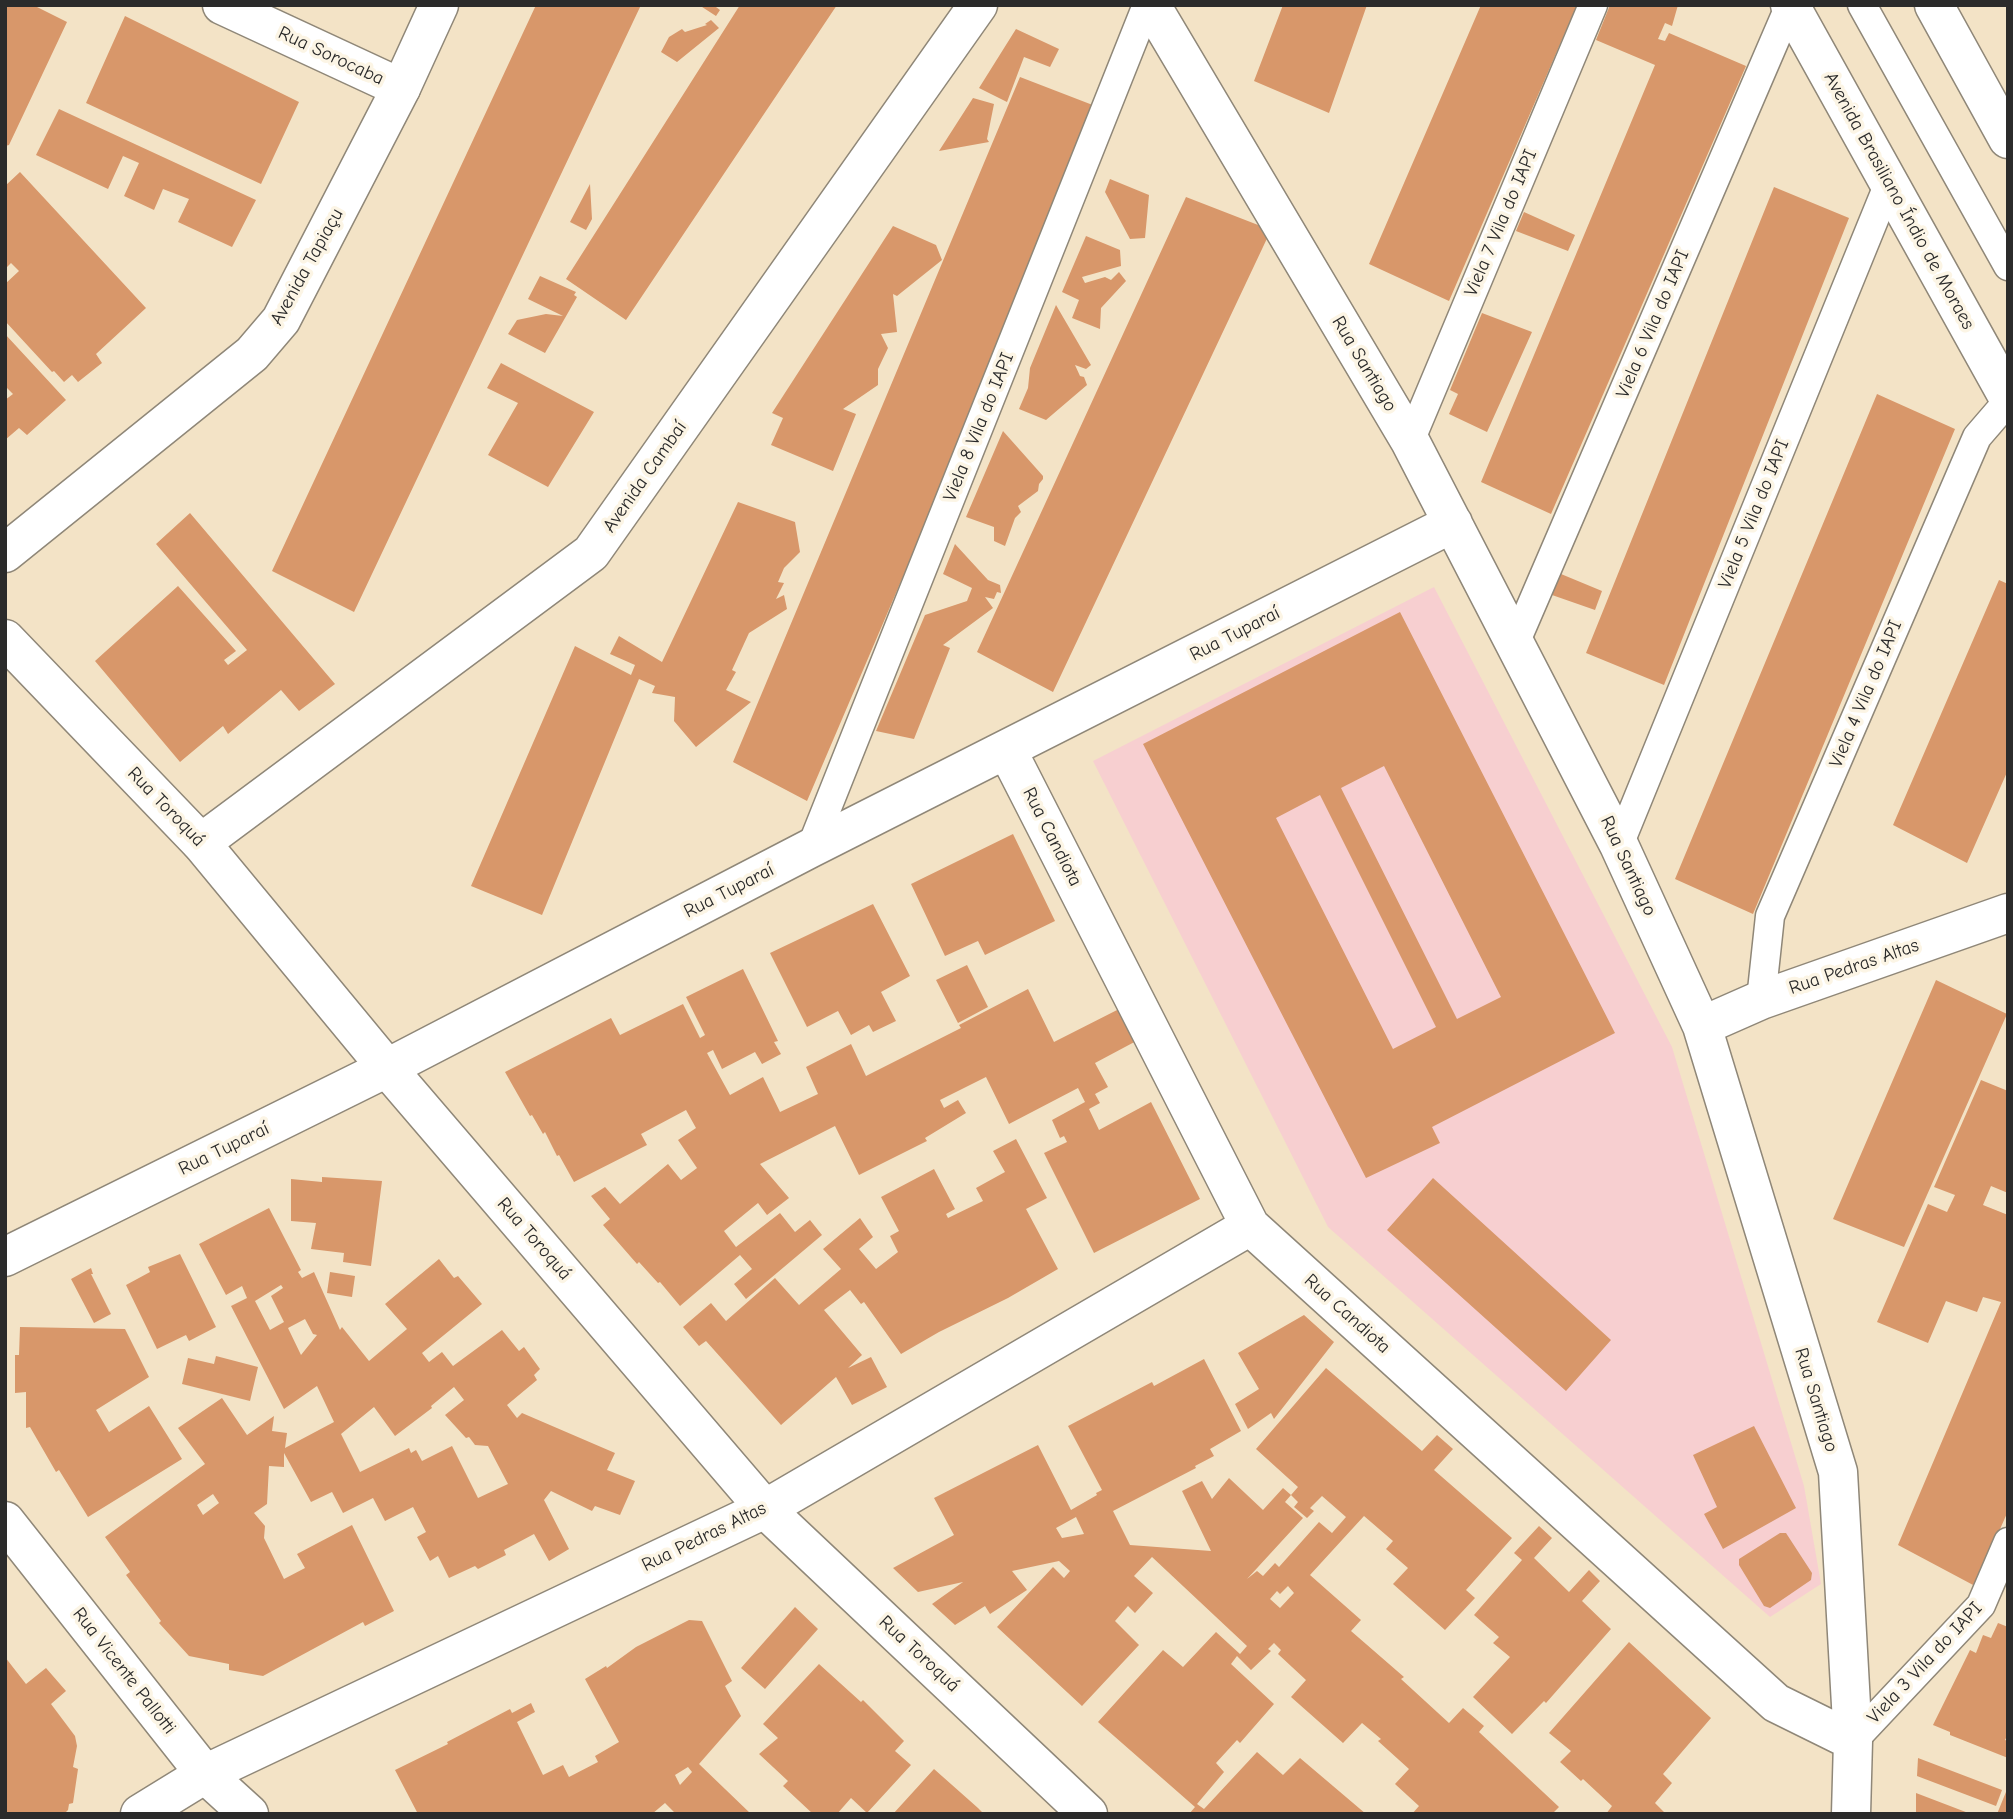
<!DOCTYPE html>
<html>
<head>
<meta charset="utf-8">
<style>
	body { margin:0 }
	#map { position:relative; width:2013px; height:1819px; overflow:hidden; background:#f3e3c6; font-family:"Comic Neue",sans-serif }
	canvas { display:block }
	.frame { position:absolute; inset:0; border:7px solid #2b2b2b; pointer-events:none }
</style>
</head>
<body>
<div id="map">
<canvas width="2013" height="1819"></canvas>
<div class="frame"></div>
</div>
<script>
const c = document.querySelector('canvas').getContext('2d');
c.lineJoin = 'round';
function paint(path, color) { c.fillStyle = color; c.fill(path, 'evenodd'); }
function trace(path, color, width, dash) { c.strokeStyle = color; c.lineWidth = width; c.lineCap = dash ? 'butt' : 'round'; c.setLineDash(dash || []); c.stroke(path); }
function label(font, color, halo, rows, align = 'center') {
  c.font = font + ' "Comic Neue",sans-serif'; c.lineWidth = 7; c.setLineDash([]); c.textBaseline = 'middle'; c.strokeStyle = halo; c.fillStyle = color; for (const [text, x, y, turn = 0] of rows) {
    c.save(); c.translate(x, y); c.rotate((+turn || 0) * Math.PI / 180); c.textAlign = isNaN(turn) ? turn : align; if (halo) c.strokeText(text, 0, 0); c.fillText(text, 0, 0); c.restore();
  }
}
const built = new Path2D(`
	M 1434,587 L 1672,1047 L 1804,1486 L 1821,1584 L 1770,1617 L 1328,1227 L 1093,761 Z`);
const building = new Path2D(`
	M 5,5 L 33,5 L 67,22 L 9,145 L 5,146 Z
	M 536,5 L 641,5 L 354,612 L 272,571 Z
	M 699,5 L 718,5 L 716,7 L 720,10 L 716,16 Z
	M 740,5 L 837,5 L 626,320 L 566,279 Z
	M 1283,5 L 1367,5 L 1329,113 L 1254,81 Z
	M 1481,5 L 1577,5 L 1449,301 L 1369,264 Z
	M 1610,5 L 1678,5 L 1672,26 L 1665,23 L 1658,39 L 1665,41 L 1669,33 L 1746,66 L 1551,514 L 1481,482 L 1655,65 L 1596,40 Z
	M 125,16 L 299,102 L 261,184 L 86,103 Z
	M 711,20 L 719,28 L 677,62 L 661,52 L 669,37 L 682,29 L 685,32 L 707,25 L 705,24 Z
	M 1016,29 L 1059,49 L 1050,67 L 1024,57 L 1007,102 L 979,88 Z
	M 1020,77 L 1103,109 L 807,801 L 733,762 Z
	M 973,98 L 994,104 L 987,139 L 989,142 L 939,151 Z
	M 59,109 L 256,200 L 232,247 L 178,222 L 189,199 L 163,189 L 154,210 L 124,196 L 139,163 L 123,156 L 108,189 L 36,155 Z
	M 20,172 L 146,308 L 96,354 L 102,363 L 78,382 L 72,375 L 64,382 L 54,371 L 52,372 L 5,321 L 5,284 L 19,271 L 11,263 L 5,269 L 5,186 Z
	M 1110,179 L 1149,195 L 1145,238 L 1130,239 L 1105,192 Z
	M 590,184 L 592,219 L 586,230 L 570,222 Z
	M 1774,187 L 1849,218 L 1664,685 L 1586,653 Z
	M 1186,197 L 1271,230 L 1053,692 L 977,652 Z
	M 1524,212 L 1575,235 L 1568,251 L 1516,231 Z
	M 893,226 L 936,245 L 942,260 L 897,296 L 893,294 L 897,332 L 881,334 L 888,348 L 878,369 L 878,385 L 843,409 L 856,414 L 833,471 L 771,445 L 783,418 L 772,413 Z
	M 1086,236 L 1120,250 L 1121,266 L 1082,277 L 1085,283 L 1105,277 L 1111,280 L 1119,272 L 1126,281 L 1101,308 L 1100,329 L 1072,318 L 1079,300 L 1062,292 Z
	M 540,276 L 576,292 L 574,295 L 577,297 L 545,353 L 508,334 L 517,320 L 546,314 L 563,316 L 528,299 Z
	M 1056,305 L 1091,365 L 1086,369 L 1075,365 L 1080,376 L 1084,377 L 1087,385 L 1046,420 L 1019,409 L 1028,388 L 1030,368 Z
	M 1482,313 L 1532,332 L 1487,432 L 1449,414 L 1458,394 L 1450,390 Z
	M 5,334 L 66,400 L 27,435 L 19,428 L 5,440 L 5,400 L 13,394 L 5,386 Z
	M 501,363 L 594,412 L 548,487 L 488,455 L 518,403 L 487,388 Z
	M 1877,394 L 1955,429 L 1753,914 L 1675,879 Z
	M 1003,431 L 1043,476 L 1043,479 L 1039,484 L 1038,491 L 1018,506 L 1021,512 L 1015,518 L 1005,546 L 994,541 L 994,527 L 966,517 Z
	M 738,502 L 795,522 L 800,552 L 784,568 L 778,582 L 784,583 L 776,599 L 784,595 L 787,609 L 749,633 L 732,670 L 736,672 L 726,690 L 751,702 L 696,747 L 674,721 L 675,697 L 652,693 L 655,686 L 639,679 L 542,915 L 471,886 L 575,646 L 631,675 L 635,665 L 610,654 L 619,636 L 662,662 Z
	M 190,513 L 335,684 L 299,711 L 281,690 L 228,734 L 223,726 L 180,762 L 95,661 L 178,586 L 236,651 L 224,660 L 228,665 L 247,650 L 156,544 Z
	M 955,544 L 988,580 L 1000,585 L 1001,593 L 997,592 L 994,599 L 985,597 L 993,608 L 943,645 L 950,648 L 914,739 L 876,731 L 925,615 L 967,601 L 972,588 L 943,574 Z
	M 1561,574 L 1602,591 L 1595,610 L 1552,595 Z
	M 1999,580 L 2008,584 L 2008,770 L 1967,863 L 1893,825 Z
	M 1400,612 L 1615,1033 L 1432,1127 L 1440,1143 L 1366,1178 L 1143,744 ZM 1384,766 L 1501,997 L 1457,1019 L 1341,788 ZM 1320,795 L 1436,1027 L 1393,1049 L 1276,818 Z
	M 1013,834 L 1055,921 L 985,955 L 978,941 L 945,956 L 911,884 Z
	M 873,904 L 910,976 L 881,992 L 896,1021 L 873,1032 L 869,1025 L 851,1035 L 838,1011 L 807,1027 L 770,953 Z
	M 967,965 L 988,1007 L 958,1023 L 936,980 Z
	M 743,969 L 778,1041 L 774,1042 L 781,1054 L 762,1064 L 755,1052 L 722,1069 L 713,1050 L 707,1053 L 730,1095 L 763,1077 L 780,1112 L 818,1094 L 806,1067 L 851,1044 L 866,1076 L 961,1028 L 959,1025 L 1028,989 L 1054,1042 L 1123,1007 L 1140,1039 L 1095,1063 L 1108,1087 L 1095,1094 L 1100,1103 L 1089,1109 L 1099,1130 L 1151,1102 L 1200,1199 L 1094,1253 L 1044,1153 L 1067,1142 L 1064,1136 L 1060,1138 L 1052,1120 L 1085,1102 L 1078,1088 L 1009,1124 L 986,1077 L 940,1100 L 944,1108 L 958,1100 L 966,1113 L 925,1138 L 927,1141 L 859,1175 L 835,1126 L 760,1164 L 789,1198 L 767,1215 L 758,1203 L 724,1231 L 736,1247 L 780,1213 L 795,1232 L 810,1220 L 822,1235 L 746,1299 L 734,1284 L 752,1269 L 740,1255 L 680,1306 L 660,1282 L 658,1283 L 639,1262 L 637,1264 L 603,1225 L 610,1219 L 591,1196 L 605,1187 L 620,1204 L 668,1164 L 681,1180 L 697,1168 L 678,1140 L 696,1128 L 686,1110 L 641,1134 L 647,1145 L 574,1182 L 559,1155 L 557,1156 L 545,1132 L 543,1134 L 532,1115 L 530,1116 L 505,1072 L 611,1018 L 620,1035 L 683,1004 L 700,1038 L 705,1035 L 686,997 Z
	M 1936,980 L 2007,1014 L 1904,1247 L 1833,1219 Z
	M 1981,1080 L 2008,1091 L 2008,1193 L 1991,1186 L 1983,1205 L 2008,1215 L 2008,1511 L 1975,1586 L 1898,1545 L 2001,1302 L 1983,1297 L 1977,1312 L 1946,1301 L 1928,1343 L 1877,1322 L 1928,1204 L 1947,1212 L 1955,1195 L 1934,1187 Z
	M 1016,1139 L 1047,1198 L 1026,1209 L 1058,1269 L 1008,1298 L 939,1332 L 901,1354 L 864,1302 L 861,1304 L 850,1290 L 824,1310 L 862,1355 L 848,1368 L 871,1357 L 887,1387 L 852,1405 L 836,1377 L 781,1425 L 706,1341 L 699,1346 L 683,1327 L 711,1303 L 726,1321 L 775,1278 L 799,1305 L 841,1269 L 823,1249 L 860,1218 L 873,1237 L 859,1249 L 876,1269 L 898,1252 L 890,1236 L 899,1231 L 881,1197 L 934,1169 L 955,1209 L 946,1214 L 948,1218 L 983,1201 L 976,1188 L 1005,1172 L 993,1151 Z
	M 322,1177 L 382,1181 L 371,1266 L 343,1262 L 344,1253 L 311,1249 L 316,1223 L 291,1221 L 291,1179 L 322,1182 Z
	M 1433,1178 L 1611,1340 L 1566,1391 L 1387,1230 Z
	M 269,1208 L 301,1270 L 298,1272 L 302,1278 L 314,1272 L 340,1330 L 342,1327 L 369,1361 L 407,1329 L 385,1304 L 439,1259 L 454,1278 L 458,1276 L 482,1304 L 422,1353 L 429,1362 L 442,1352 L 453,1366 L 502,1330 L 519,1351 L 524,1347 L 540,1369 L 534,1375 L 537,1380 L 507,1405 L 517,1418 L 522,1413 L 615,1453 L 607,1470 L 635,1481 L 620,1515 L 595,1506 L 592,1511 L 551,1491 L 544,1500 L 569,1549 L 549,1561 L 534,1534 L 504,1550 L 506,1555 L 478,1569 L 475,1566 L 449,1578 L 438,1556 L 430,1561 L 417,1537 L 426,1532 L 413,1507 L 385,1521 L 373,1498 L 343,1513 L 332,1492 L 311,1502 L 284,1453 L 284,1467 L 269,1466 L 267,1504 L 254,1513 L 265,1526 L 264,1538 L 284,1579 L 305,1568 L 297,1554 L 352,1525 L 394,1611 L 365,1626 L 363,1622 L 263,1676 L 229,1670 L 229,1664 L 189,1656 L 159,1623 L 161,1621 L 126,1575 L 130,1572 L 105,1537 L 205,1464 L 178,1428 L 222,1398 L 247,1435 L 274,1416 L 272,1431 L 287,1433 L 285,1448 L 334,1422 L 317,1386 L 284,1409 L 231,1306 L 247,1298 L 242,1286 L 226,1295 L 199,1244 ZM 281,1285 L 283,1288 L 271,1296 L 284,1322 L 270,1330 L 255,1301 ZM 305,1319 L 313,1334 L 317,1335 L 301,1355 L 288,1328 ZM 454,1387 L 464,1400 L 445,1415 L 466,1438 L 469,1437 L 475,1445 L 488,1446 L 508,1484 L 478,1498 L 452,1446 L 422,1461 L 416,1450 L 411,1453 L 409,1448 L 360,1472 L 341,1434 L 374,1407 L 395,1436 L 432,1408 L 431,1406 ZM 213,1494 L 219,1503 L 203,1515 L 197,1505 Z
	M 180,1254 L 216,1327 L 189,1341 L 186,1335 L 157,1349 L 126,1285 L 150,1272 L 148,1267 Z
	M 91,1268 L 93,1274 L 91,1274 L 111,1314 L 94,1323 L 71,1279 Z
	M 330,1272 L 355,1276 L 352,1297 L 327,1293 Z
	M 1304,1315 L 1334,1342 L 1274,1419 L 1271,1413 L 1248,1429 L 1235,1404 L 1259,1389 L 1238,1353 Z
	M 20,1327 L 125,1329 L 149,1377 L 96,1410 L 109,1432 L 149,1406 L 182,1459 L 88,1517 L 59,1470 L 56,1472 L 30,1427 L 26,1428 L 26,1392 L 15,1393 L 15,1355 L 19,1355 Z
	M 216,1356 L 258,1367 L 250,1401 L 182,1384 L 188,1358 L 214,1364 Z
	M 1204,1359 L 1241,1431 L 1210,1449 L 1214,1456 L 1195,1466 L 1196,1468 L 1113,1511 L 1130,1545 L 1211,1551 L 1182,1491 L 1202,1481 L 1212,1499 L 1229,1478 L 1263,1510 L 1283,1488 L 1291,1495 L 1285,1502 L 1303,1518 L 1247,1579 L 1257,1571 L 1263,1576 L 1275,1563 L 1279,1567 L 1319,1522 L 1332,1533 L 1346,1517 L 1322,1496 L 1310,1508 L 1314,1511 L 1307,1518 L 1294,1507 L 1298,1502 L 1291,1495 L 1298,1487 L 1256,1449 L 1326,1368 L 1422,1451 L 1437,1435 L 1453,1449 L 1434,1470 L 1512,1538 L 1466,1590 L 1475,1598 L 1445,1630 L 1393,1584 L 1408,1568 L 1386,1549 L 1393,1541 L 1364,1516 L 1310,1575 L 1361,1620 L 1351,1631 L 1404,1677 L 1401,1679 L 1449,1723 L 1463,1708 L 1484,1726 L 1479,1732 L 1559,1807 L 1554,1812 L 1556,1814 L 1412,1814 L 1419,1806 L 1395,1784 L 1409,1769 L 1378,1741 L 1381,1739 L 1362,1723 L 1343,1743 L 1291,1697 L 1306,1680 L 1278,1654 L 1281,1650 L 1274,1643 L 1268,1649 L 1271,1651 L 1251,1670 L 1237,1656 L 1231,1664 L 1274,1704 L 1240,1743 L 1237,1740 L 1216,1763 L 1224,1772 L 1197,1804 L 1204,1809 L 1257,1752 L 1283,1775 L 1300,1758 L 1366,1814 L 1189,1814 L 1195,1807 L 1098,1722 L 1163,1650 L 1183,1667 L 1216,1632 L 1240,1654 L 1247,1646 L 1152,1557 L 1134,1576 L 1153,1593 L 1135,1613 L 1128,1606 L 1115,1621 L 1139,1645 L 1082,1706 L 997,1627 L 1053,1567 L 1064,1578 L 1070,1571 L 1059,1561 L 1012,1571 L 1027,1590 L 990,1614 L 985,1606 L 955,1625 L 932,1604 L 963,1582 L 918,1592 L 893,1568 L 954,1535 L 934,1498 L 1038,1445 L 1071,1510 L 1097,1495 L 1096,1493 L 1102,1490 L 1068,1426 L 1152,1382 L 1154,1386 ZM 1076,1517 L 1084,1534 L 1062,1538 L 1056,1528 ZM 1288,1586 L 1294,1593 L 1280,1608 L 1270,1599 L 1277,1591 L 1280,1594 Z
	M 1754,1426 L 1796,1508 L 1723,1549 L 1704,1514 L 1717,1507 L 1693,1455 Z
	M 1539,1526 L 1552,1538 L 1534,1558 L 1569,1592 L 1589,1570 L 1600,1581 L 1582,1601 L 1611,1629 L 1546,1703 L 1544,1701 L 1512,1734 L 1473,1697 L 1510,1657 L 1493,1643 L 1499,1637 L 1474,1615 L 1522,1560 L 1514,1553 Z
	M 1780,1533 L 1786,1533 L 1812,1573 L 1811,1580 L 1770,1608 L 1764,1606 L 1739,1565 L 1739,1559 Z
	M 795,1607 L 818,1629 L 765,1689 L 741,1668 Z
	M 689,1620 L 702,1621 L 732,1681 L 725,1686 L 741,1716 L 699,1764 L 751,1814 L 676,1814 L 665,1803 L 652,1814 L 418,1814 L 395,1770 L 448,1744 L 447,1742 L 510,1709 L 512,1713 L 531,1703 L 535,1712 L 517,1722 L 543,1775 L 563,1765 L 569,1777 L 598,1762 L 595,1756 L 619,1742 L 585,1679 L 606,1666 L 607,1668 L 636,1647 ZM 688,1767 L 692,1772 L 680,1785 L 675,1775 Z
	M 1998,1623 L 2008,1627 L 2008,1734 L 2005,1740 L 2008,1741 L 2008,1758 L 1950,1735 L 1950,1732 L 1933,1725 L 1970,1650 L 1976,1653 L 1983,1635 L 1991,1638 Z
	M 1629,1642 L 1711,1718 L 1663,1774 L 1672,1783 L 1655,1803 L 1666,1814 L 1606,1814 L 1612,1806 L 1583,1779 L 1581,1781 L 1560,1762 L 1571,1751 L 1549,1733 Z
	M 5,1657 L 26,1684 L 46,1668 L 66,1691 L 51,1704 L 75,1736 L 77,1746 L 73,1767 L 78,1769 L 73,1803 L 69,1804 L 68,1810 L 64,1814 L 5,1814 Z
	M 819,1664 L 861,1702 L 863,1700 L 904,1741 L 895,1751 L 911,1765 L 867,1813 L 851,1798 L 837,1814 L 813,1814 L 783,1786 L 788,1781 L 759,1754 L 778,1738 L 763,1724 Z
	M 1918,1758 L 2002,1790 L 1996,1806 L 1917,1776 Z
	M 934,1769 L 978,1808 L 984,1814 L 893,1814 Z
	M 2008,1787 L 2008,1814 L 1997,1814 Z
	M 1916,1793 L 1971,1814 L 1916,1813 Z`);
const lane = new Path2D(`
	M 1862,5 L 2008,266
	M 1410,441 L 1593,5
	M 1516,641 L 1790,5
	M 1619,845 L 1889,183
	M 811,848 L 1147,5
	M 1761,1000 L 1770,916 L 1977,437 L 2008,401
	M 1853,1741 L 1981,1605 L 2008,1542`);
const street = new Path2D(`
	M 222,5 L 401,88
	M 1151,5 L 1410,441 L 1619,845 L 1702,1026 L 1838,1472 L 1853,1741 L 1851,1814
	M 1007,750 L 1250,1226 L 1776,1703 L 1853,1741
	M 201,843 L 591,553 L 978,5
	M 1702,1026 L 1761,1000 L 2008,913
	M 5,1257 L 387,1068 L 811,848 L 1453,523
	M 5,1521 L 205,1774 L 249,1814
	M 140,1814 L 205,1774 L 765,1509 L 1250,1226`);
const secondary = new Path2D(`
	M 1790,5 L 2008,397
	M 1934,5 L 2008,139
	M 5,553 L 252,354 L 281,320 L 401,88 L 439,5
	M 5,639 L 201,843 L 387,1068 L 765,1509 L 1088,1814`);
const streetNames = [
	["Rua Sorocaba",331,56,25],
	["Avenida Brasiliano Índio de Moraes",1899,201,61],
	["Viela 7 Vila do IAPI",1501,223,-67],
	["Avenida Tapiaçu",307,267,-61],
	["Viela 6 Vila do IAPI",1653,324,-67],
	["Rua Santiago",1364,364,59],
	["Viela 8 Vila do IAPI",979,427,-68],
	["Avenida Cambaí",645,477,-55],
	["Viela 5 Vila do IAPI",1754,514,-68],
	["Rua Tuparaí",1235,634,-27],
	["Viela 4 Vila do IAPI",1866,694,-67],
	["Rua Toroquá",166,807,46],
	["Rua Candiota",1052,837,63],
	["Rua Santiago",1628,866,65],
	["Rua Tuparaí",729,891,-27],
	["Rua Pedras Altas",1854,967,-19],
	["Rua Tuparaí",224,1149,-26],
	["Rua Toroquá",534,1239,49],
	["Rua Candiota",1347,1314,42],
	["Rua Santiago",1816,1400,73],
	["Rua Pedras Altas",704,1537,-26],
	["Rua Toroquá",919,1654,43],
	["Viela 3 Vila do IAPI",1925,1663,-47],
	["Rua Vicente Pallotti",124,1671,52]
];
paint(built, '#f7cfd0');
paint(building, '#d8976a');
trace(lane, '#8f8778', 31);
trace(street, '#8f8778', 41);
trace(secondary, '#8f8778', 41);
trace(lane, '#fff', 28);
trace(street, '#fff', 38);
trace(secondary, '#fff', 38);
label('19px', '#2b2b2b', '#fcf5e5', streetNames);
</script>
</body>
</html>
